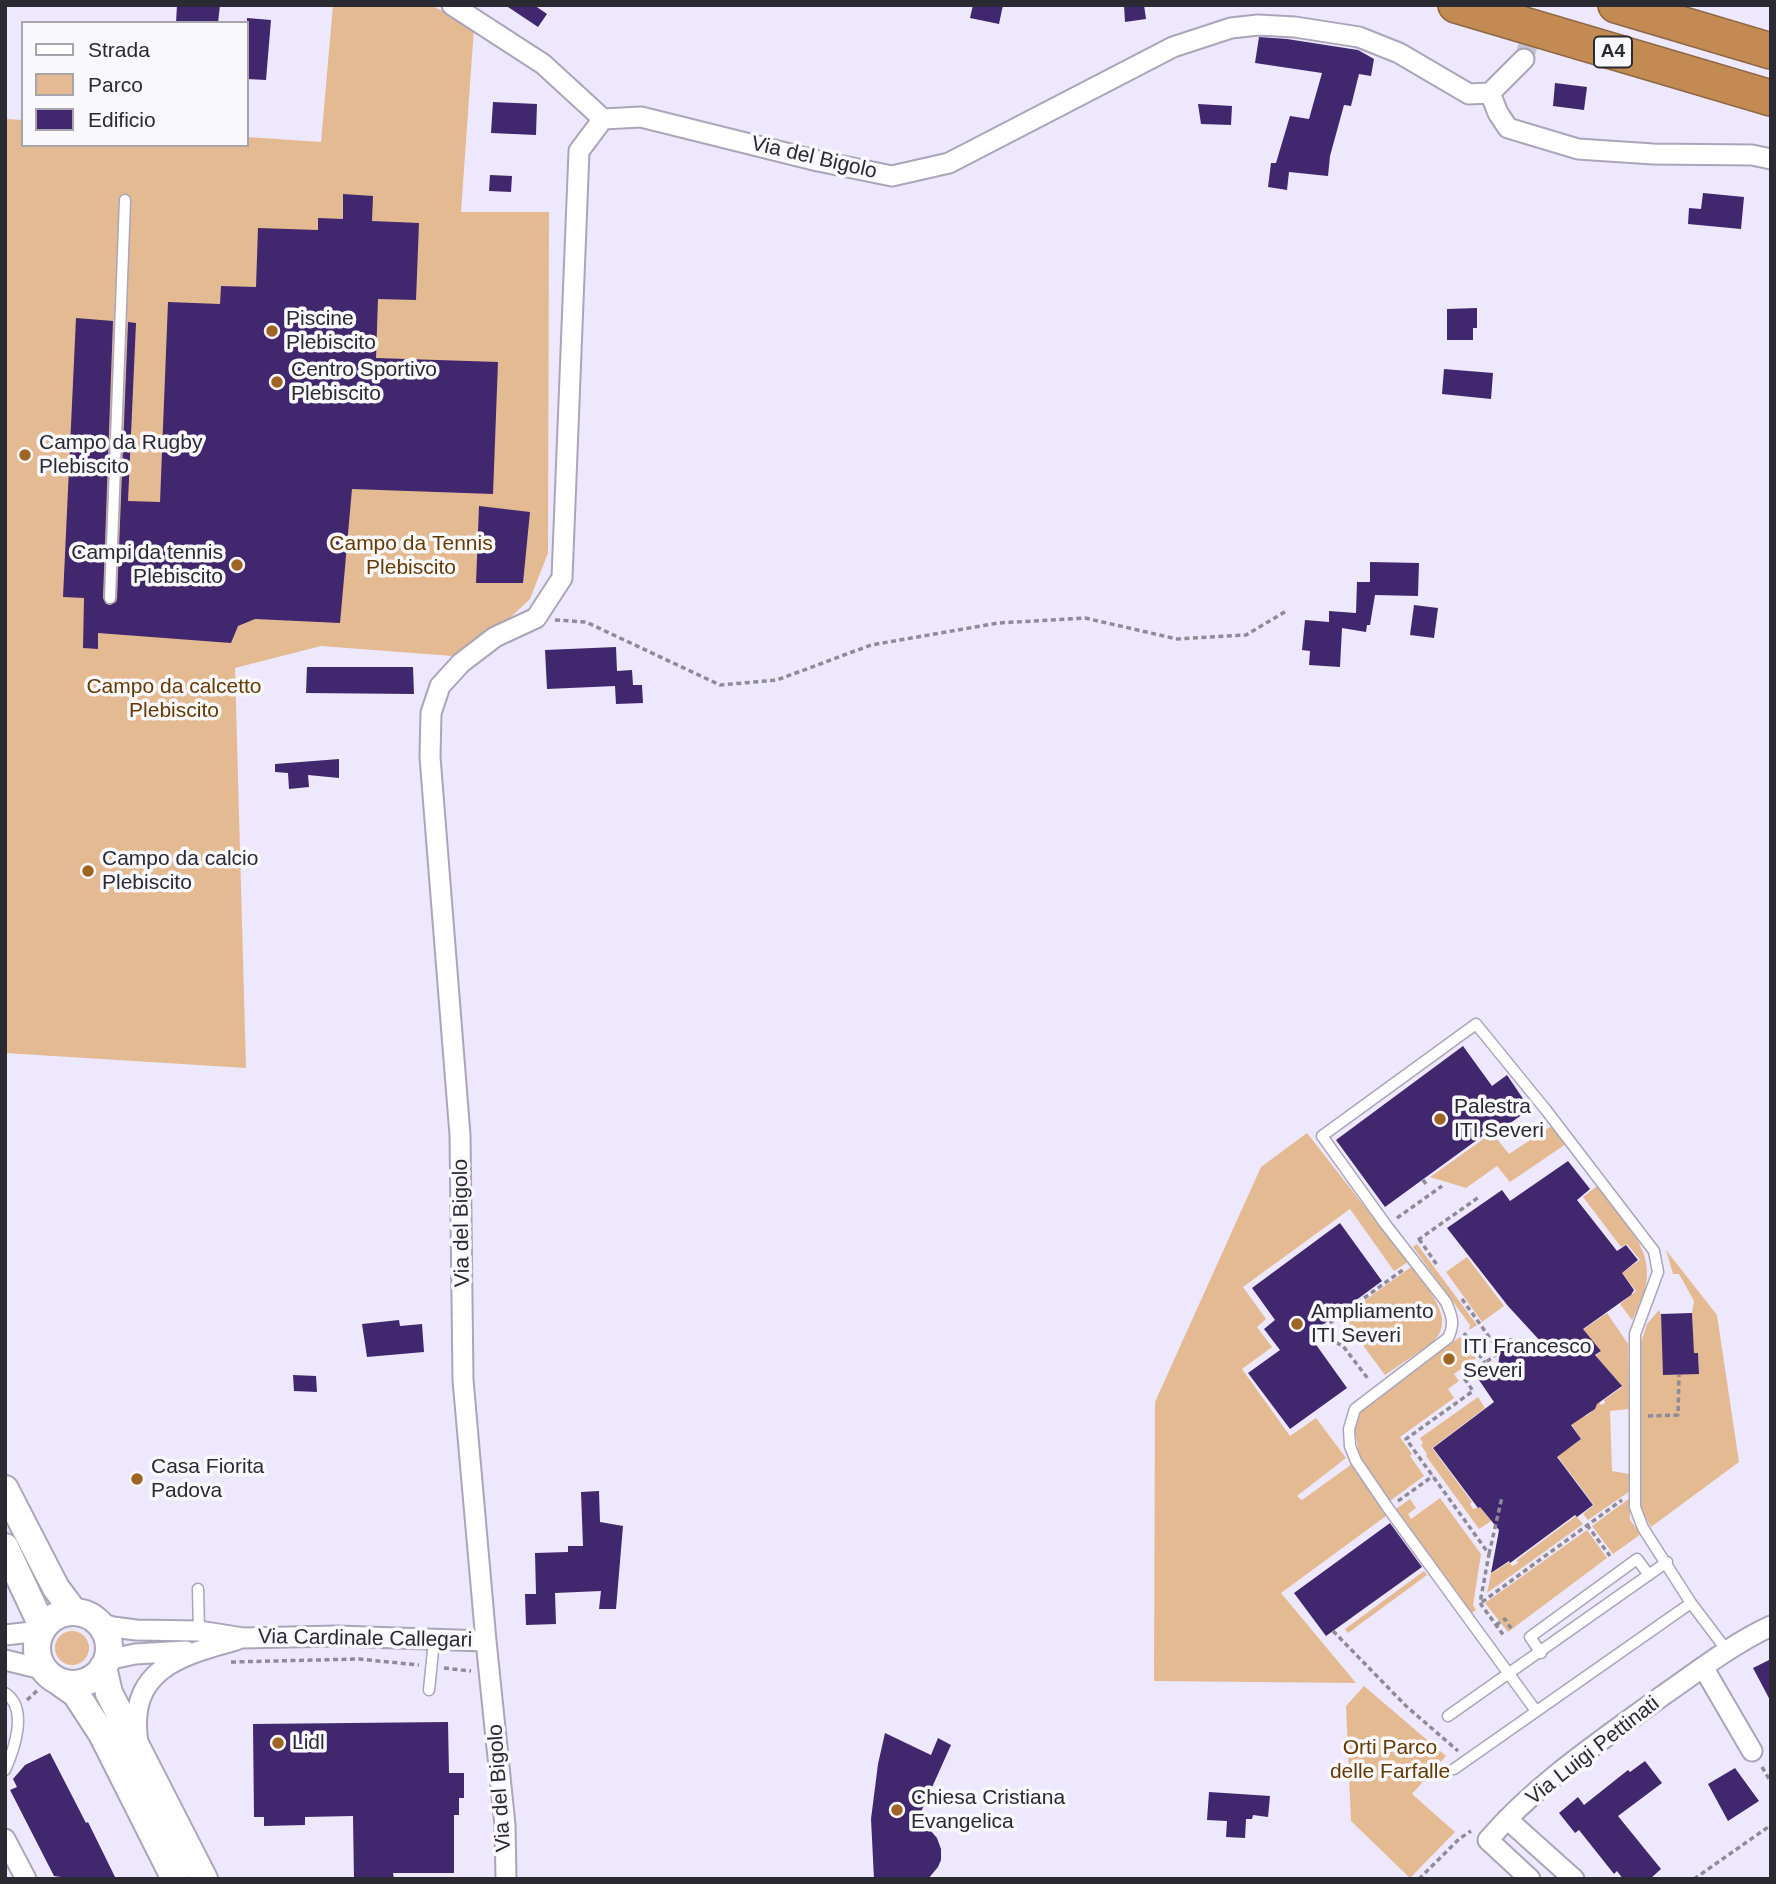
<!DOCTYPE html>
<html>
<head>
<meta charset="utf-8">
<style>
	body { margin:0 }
	#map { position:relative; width:1776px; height:1884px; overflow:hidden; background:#ede8fd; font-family:Arial,sans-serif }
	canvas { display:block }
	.frame { position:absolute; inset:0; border:7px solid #2b2931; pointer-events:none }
	.legend { position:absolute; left:21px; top:21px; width:228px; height:126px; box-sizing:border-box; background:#f9f8fc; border:2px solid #a7a5ab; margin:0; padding:9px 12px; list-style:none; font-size:21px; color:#2b2931 }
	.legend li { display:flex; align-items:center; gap:14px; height:35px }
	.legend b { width:35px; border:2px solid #a7a5ab }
</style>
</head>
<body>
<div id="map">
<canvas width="1776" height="1884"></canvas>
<div class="frame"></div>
<ul class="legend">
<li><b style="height:9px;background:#fff"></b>Strada</li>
<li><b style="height:19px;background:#e4ba93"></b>Parco</li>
<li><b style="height:19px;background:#41276d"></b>Edificio</li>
</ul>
</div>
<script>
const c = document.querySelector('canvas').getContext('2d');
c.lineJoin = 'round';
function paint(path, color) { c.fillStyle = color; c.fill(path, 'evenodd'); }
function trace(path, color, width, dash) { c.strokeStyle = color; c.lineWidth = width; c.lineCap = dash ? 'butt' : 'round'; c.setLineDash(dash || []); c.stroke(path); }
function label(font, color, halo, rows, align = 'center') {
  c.font = font + ' Arial,sans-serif'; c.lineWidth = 7; c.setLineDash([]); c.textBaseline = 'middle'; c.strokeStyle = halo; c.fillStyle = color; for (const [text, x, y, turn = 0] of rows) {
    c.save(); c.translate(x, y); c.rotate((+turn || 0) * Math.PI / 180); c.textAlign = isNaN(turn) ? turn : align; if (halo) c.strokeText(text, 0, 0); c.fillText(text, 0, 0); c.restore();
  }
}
const green = new Path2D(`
	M 333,5 L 431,5 L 474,28 L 461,212 L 549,212 L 548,553 L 530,599 L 492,635 L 452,656 L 321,646 L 235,668 L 246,1068 L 5,1053 L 5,119 L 23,120 L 23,145 L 247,145 L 247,137 L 321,142 Z
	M 1550,1127 L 1557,1130 L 1566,1144 L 1510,1182 L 1497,1166 L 1466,1188 L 1430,1177 L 1492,1133 L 1509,1154 Z
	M 1307,1133 L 1408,1262 L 1394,1271 L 1350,1209 L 1243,1287 L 1266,1319 L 1257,1327 L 1272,1347 L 1242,1369 L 1290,1436 L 1316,1418 L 1346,1458 L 1297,1496 L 1302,1500 L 1352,1464 L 1383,1507 L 1381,1509 L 1386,1516 L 1281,1593 L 1356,1683 L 1154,1681 L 1155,1402 L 1261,1167 Z
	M 1597,1186 C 1633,1235 1668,1258 1632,1320 L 1620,1304 L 1636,1291 L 1622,1273 L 1640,1260 L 1627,1244 L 1621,1247 L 1583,1197 Z
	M 1417,1244 L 1477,1325 L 1469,1330 L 1470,1325 L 1413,1247 Z
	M 1666,1250 L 1717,1315 L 1739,1462 L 1651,1527 L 1640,1507 L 1640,1346 L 1647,1324 L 1659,1310 L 1661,1314 L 1664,1375 L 1699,1373 L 1698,1353 L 1681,1354 L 1681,1345 L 1693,1344 L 1692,1313 L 1694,1301 L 1679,1274 L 1673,1274 Z
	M 1467,1257 L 1504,1306 L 1482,1322 L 1446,1272 Z
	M 1411,1267 C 1426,1288 1459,1319 1432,1343 L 1385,1375 L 1342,1317 Z
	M 1607,1313 L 1628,1344 L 1629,1409 L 1610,1411 L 1612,1471 L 1629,1474 L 1630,1491 L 1588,1520 L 1583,1514 L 1594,1505 L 1555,1453 L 1572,1446 L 1581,1439 L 1570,1422 L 1575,1418 C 1587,1419 1595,1411 1598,1400 L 1601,1405 L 1605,1403 L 1604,1400 L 1622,1387 L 1596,1356 L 1601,1351 L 1594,1342 L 1587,1346 L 1581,1331 Z
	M 1460,1337 L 1476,1358 L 1454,1374 L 1459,1381 L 1448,1389 L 1454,1398 L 1400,1437 L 1412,1454 L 1410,1456 L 1424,1476 L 1390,1501 L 1360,1459 L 1355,1431 L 1348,1415 L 1357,1419 L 1362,1408 L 1372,1399 Z
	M 1478,1397 L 1485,1408 L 1432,1448 L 1472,1502 L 1470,1504 L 1473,1509 L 1480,1507 L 1491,1521 L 1479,1529 L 1426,1456 L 1427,1454 L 1421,1445 L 1423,1443 L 1420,1438 Z
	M 1440,1498 L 1481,1554 L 1473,1605 L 1476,1610 L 1472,1613 L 1396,1509 L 1410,1499 L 1416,1508 L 1408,1514 L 1411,1519 Z
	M 1630,1498 L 1630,1520 L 1641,1534 L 1613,1554 L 1592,1526 Z
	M 1576,1516 L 1583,1524 L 1487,1593 L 1491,1574 L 1509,1562 L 1512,1566 L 1518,1563 L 1517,1560 Z
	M 1587,1530 L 1607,1558 L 1508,1632 L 1485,1603 Z
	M 1424,1571 L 1427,1575 L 1348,1633 L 1345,1629 Z
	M55 1648a17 17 0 1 1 34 0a17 17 0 1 1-34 0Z
	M 1364,1686 L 1446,1756 L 1412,1794 L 1455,1832 L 1410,1878 L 1351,1821 L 1346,1706 Z`);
const building = new Path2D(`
	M 177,5 L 220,5 L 218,23 L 176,23 Z
	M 505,5 L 534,5 L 547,14 L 538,27 Z
	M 973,5 L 1003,5 L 999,24 L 970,18 Z
	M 1124,5 L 1144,5 L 1146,19 L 1125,22 Z
	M 247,18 L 271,20 L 266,80 L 247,79 Z
	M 1259,37 L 1287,39 L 1358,50 L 1374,59 L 1371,76 L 1359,74 L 1351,106 L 1344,105 L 1330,156 L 1328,176 L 1289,172 L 1287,190 L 1268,187 L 1271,163 L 1276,163 L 1290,116 L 1309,119 L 1322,73 L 1255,63 Z
	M 1555,83 L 1587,87 L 1584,110 L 1553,106 Z
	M 493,102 L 537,104 L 536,135 L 491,133 Z
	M 1198,104 L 1232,106 L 1231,125 L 1201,124 Z
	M 490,175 L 512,176 L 511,192 L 489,191 Z
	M 1703,193 L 1744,197 L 1741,229 L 1688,224 L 1689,208 L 1701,209 Z
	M 343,194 L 373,196 L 372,221 L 419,223 L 416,300 L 378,299 L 376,358 L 498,362 L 493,494 L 352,489 L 340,623 L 255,619 L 238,626 L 231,643 L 98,633 L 98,649 L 83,648 L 84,598 L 63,597 L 76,318 L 113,321 L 103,598 L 106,604 L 110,605 L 116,602 L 117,598 L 128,322 L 136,323 L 128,501 L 160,502 L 168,302 L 220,304 L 221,286 L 256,287 L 258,228 L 318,230 L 318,218 L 343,219 Z
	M 1477,308 L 1477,328 L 1473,328 L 1473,340 L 1447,340 L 1447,309 Z
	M 1444,369 L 1493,373 L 1491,399 L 1442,394 Z
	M 479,506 L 530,512 L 523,583 L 476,583 Z
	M 1370,562 L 1419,563 L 1418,596 L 1375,595 L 1370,625 L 1367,625 L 1366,632 L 1342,628 L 1340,667 L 1309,665 L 1310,651 L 1302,650 L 1305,620 L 1329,622 L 1329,611 L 1356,613 L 1357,582 L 1370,582 Z
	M 1414,605 L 1438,608 L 1434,638 L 1410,635 Z
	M 616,647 L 617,671 L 632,670 L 633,685 L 642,685 L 643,703 L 616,704 L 615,686 L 547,689 L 545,650 Z
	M 307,667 L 413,667 L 414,694 L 306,693 Z
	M 339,759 L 339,778 L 308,775 L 309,787 L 289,789 L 288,773 L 275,772 L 275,764 Z
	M 1463,1046 L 1492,1086 L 1507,1075 L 1530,1109 L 1495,1134 L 1492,1129 L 1385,1207 L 1336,1140 Z
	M 1568,1161 L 1590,1189 L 1577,1200 L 1617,1251 L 1626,1245 L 1638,1260 L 1622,1273 L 1634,1290 L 1631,1295 L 1583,1329 L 1601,1351 L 1595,1355 L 1622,1386 L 1597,1404 L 1595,1409 L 1571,1425 L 1581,1439 L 1557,1457 L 1593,1505 L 1577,1517 L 1575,1515 L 1510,1563 L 1509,1561 L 1491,1573 L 1499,1530 L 1480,1507 L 1478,1508 L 1433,1448 L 1494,1402 L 1479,1380 L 1498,1366 L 1502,1337 L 1542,1343 L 1508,1306 L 1447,1228 L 1502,1190 L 1510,1201 Z
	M 1340,1223 L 1382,1281 L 1313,1332 L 1316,1336 L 1312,1339 L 1347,1388 L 1290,1429 L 1248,1373 L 1280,1350 L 1264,1329 L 1275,1320 L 1252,1288 Z
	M 1692,1313 L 1694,1353 L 1698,1353 L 1699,1374 L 1663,1375 L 1661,1314 Z
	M 399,1320 L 400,1326 L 422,1324 L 424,1352 L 367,1357 L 362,1324 Z
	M 293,1375 L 316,1376 L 317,1392 L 294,1391 Z
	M 599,1491 L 600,1522 L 623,1526 L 616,1609 L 599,1609 L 601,1591 L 555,1593 L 556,1624 L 526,1625 L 525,1594 L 536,1594 L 535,1553 L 568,1552 L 568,1546 L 583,1546 L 581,1492 Z
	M 1390,1523 L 1422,1567 L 1326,1636 L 1294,1593 Z
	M 1771,1659 L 1771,1702 L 1753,1668 Z
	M 448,1722 L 449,1773 L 464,1773 L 464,1798 L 459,1798 L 459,1815 L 454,1815 L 454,1873 L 393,1873 L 394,1879 L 354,1879 L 353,1816 L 305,1817 L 305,1825 L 264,1826 L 264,1817 L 254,1817 L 253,1724 Z
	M 885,1733 L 931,1755 L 938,1738 L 951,1745 L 916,1823 L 930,1830 L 937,1838 L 941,1849 L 941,1860 L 938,1867 L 928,1879 L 874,1879 L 871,1819 L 878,1764 Z
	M 50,1753 L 86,1823 L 88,1822 L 116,1879 L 75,1879 L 54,1876 L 10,1790 L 17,1787 L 13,1779 L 25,1765 Z
	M 1645,1761 L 1662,1783 L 1618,1816 L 1661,1869 L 1650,1879 L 1623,1879 L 1617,1871 L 1614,1874 L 1579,1830 L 1575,1833 L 1559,1813 L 1578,1797 L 1584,1805 L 1628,1770 L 1630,1772 Z
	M 1735,1768 L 1759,1801 L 1728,1821 L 1708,1784 Z
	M 1209,1792 L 1270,1796 L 1268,1817 L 1253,1815 L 1252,1819 L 1246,1819 L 1245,1838 L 1226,1837 L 1227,1821 L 1207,1820 Z`);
const streetTunnel = new Path2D(`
	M 1524,59 L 1540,5`);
const path = new Path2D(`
	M 555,620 L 586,622 L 720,685 L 777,680 L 871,645 L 998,623 L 1085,618 L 1177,639 L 1246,635 L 1288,610
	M 1423,1180 L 1426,1184
	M 1397,1218 L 1442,1186
	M 1419,1239 L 1437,1265
	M 1418,1240 L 1479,1197
	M 1462,1299 L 1500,1352 L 1464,1378 L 1473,1391 L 1406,1439 L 1489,1554 L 1480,1603 L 1504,1636
	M 1313,1332 L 1343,1346 L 1369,1380
	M 1316,1333 L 1404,1269
	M 1464,1333 L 1485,1363
	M 1648,1416 L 1678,1415 L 1679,1375
	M 1398,1501 L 1433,1476
	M 1587,1525 L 1610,1556
	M 1489,1554 L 1502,1497
	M 1482,1602 L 1622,1500
	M 1496,1625 L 1505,1619 L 1512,1630
	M 1333,1631 L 1406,1706 L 1458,1751
	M 231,1662 L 359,1659 L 419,1665
	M 444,1668 L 471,1671
	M 27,1700 L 39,1689
	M 1762,1767 L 1771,1782
	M 1419,1879 L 1459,1839 L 1471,1831
	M 1694,1879 L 1771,1825`);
const lane = new Path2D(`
	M 110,598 L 125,200
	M 198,1589 L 199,1631
	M 1541,1653 L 1530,1637 L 1637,1559 L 1649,1575
	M 429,1690 L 434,1641
	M 5,1693 C 29,1708 14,1750 5,1770
	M 1536,1711 L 1388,1508 L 1356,1461 L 1350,1446 L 1349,1429 L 1355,1409 L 1448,1338 C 1455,1324 1452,1316 1446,1302 L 1386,1225 L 1322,1136 L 1476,1024 L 1546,1110 L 1654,1251 L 1658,1272 L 1635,1334 L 1635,1507 L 1643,1528 L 1691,1603 L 1728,1652
	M 1448,1716 L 1667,1562
	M 1454,1769 L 1691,1603`);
const street = new Path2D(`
	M 452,5 L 543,64 L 603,119
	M 1490,93 L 1498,113 L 1508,128 L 1578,149 L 1653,154 L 1752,155 L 1771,159
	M 97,1622 L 113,1627 L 136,1630 L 199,1631 L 243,1638 L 337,1636 L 486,1641
	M 5,1635 L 41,1631
	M 5,1660 L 42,1669
	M 107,1660 L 135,1654 L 186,1651
	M 1703,1667 L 1752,1751
	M 138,1743 C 127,1670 178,1656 236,1640
	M 1507,1819 L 1574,1879
	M 5,1839 L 26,1879
	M 506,1879 L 505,1825 L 486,1641 L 463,1380 L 460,1135 L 430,757 L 431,713 L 440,686 L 461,663 L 495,637 L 536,618 L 562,578 L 579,151 L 603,119 L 641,117 L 818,161 L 892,176 L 949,163 L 1173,47 L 1231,28 L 1258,25 L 1295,27 L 1359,37 L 1399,53 L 1469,94 L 1490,93 L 1524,59
	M 1530,1879 L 1488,1840 C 1537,1783 1602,1740 1662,1696 C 1697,1672 1732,1644 1771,1626`);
const secondary = new Path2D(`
	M 5,1489 L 56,1588 L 74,1612
	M 5,1547 L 43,1628
	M37 1648a36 36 0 1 1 72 0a36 36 0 1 1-72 0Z
	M 103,1667 L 109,1693 L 204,1879
	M 59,1682 L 76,1694 L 102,1734 L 175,1879`);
const highway = new Path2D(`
	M 1456,5 L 1771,98
	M 1616,5 L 1771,51`);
const markers = [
	[272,331,7,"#9f6524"],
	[277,382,7,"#9f6524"],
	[25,455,7,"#9f6524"],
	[237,565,7,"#9f6524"],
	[88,871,7,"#9f6524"],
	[1440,1119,7,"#9f6524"],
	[1297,1324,7,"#9f6524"],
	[1449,1359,7,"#9f6524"],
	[137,1479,7,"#9f6524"],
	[278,1743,7,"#9f6524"],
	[897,1810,7,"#9f6524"]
];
const shields = [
	[1613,52,38]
];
const shieldNames = [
	["A4",1613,52]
];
const streetNames = [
	["Via del Bigolo",814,158,13],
	["Via del Bigolo",462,1223,-91],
	["Via Cardinale Callegari",365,1639,1],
	["Via Luigi Pettinati",1593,1751,-38],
	["Via del Bigolo",500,1788,-94]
];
const poiNames = [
	["Piscine",286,319],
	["Plebiscito",286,343],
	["Centro Sportivo",291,370],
	["Plebiscito",291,394],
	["Campo da Rugby",39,443],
	["Plebiscito",39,467],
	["Campi da tennis",223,553,"right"],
	["Plebiscito",223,577,"right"],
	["Campo da calcio",102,859],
	["Plebiscito",102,883],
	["Palestra",1454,1107],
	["ITI Severi",1454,1131],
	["Ampliamento",1311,1312],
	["ITI Severi",1311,1336],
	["ITI Francesco",1463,1347],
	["Severi",1463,1371],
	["Casa Fiorita",151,1467],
	["Padova",151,1491],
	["Lidl",292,1743],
	["Chiesa Cristiana",911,1798],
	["Evangelica",911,1822]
];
const parkNames = [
	["Campo da Tennis",411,544],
	["Plebiscito",411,568],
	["Campo da calcetto",174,687],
	["Plebiscito",174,711],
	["Orti Parco",1390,1748],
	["delle Farfalle",1390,1772]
];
paint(green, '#e4ba93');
paint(building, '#41276d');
trace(streetTunnel, '#c6c2d4', 19, [19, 10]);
trace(lane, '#aaa5b9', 13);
trace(street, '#aaa5b9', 23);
trace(secondary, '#aaa5b9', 30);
trace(highway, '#8e6846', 38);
trace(path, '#8e8b99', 3.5, [5, 3.5]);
trace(lane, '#fff', 10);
trace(street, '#fff', 19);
trace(secondary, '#fff', 26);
trace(highway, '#c38a51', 35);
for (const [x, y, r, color] of markers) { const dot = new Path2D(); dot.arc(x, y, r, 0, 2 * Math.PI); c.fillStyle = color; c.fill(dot); trace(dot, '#f9f8fc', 2.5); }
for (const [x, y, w] of shields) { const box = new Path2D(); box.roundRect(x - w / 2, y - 15.5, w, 31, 5); c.fillStyle = '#f9f8fc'; c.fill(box); trace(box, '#2b2931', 2); }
label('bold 19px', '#2b2931', null, shieldNames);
label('21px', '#2b2931', '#f9f8fc', streetNames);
label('21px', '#2b2931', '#f9f8fc', poiNames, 'left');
label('21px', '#653a00', '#f9f8fc', parkNames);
</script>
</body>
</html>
